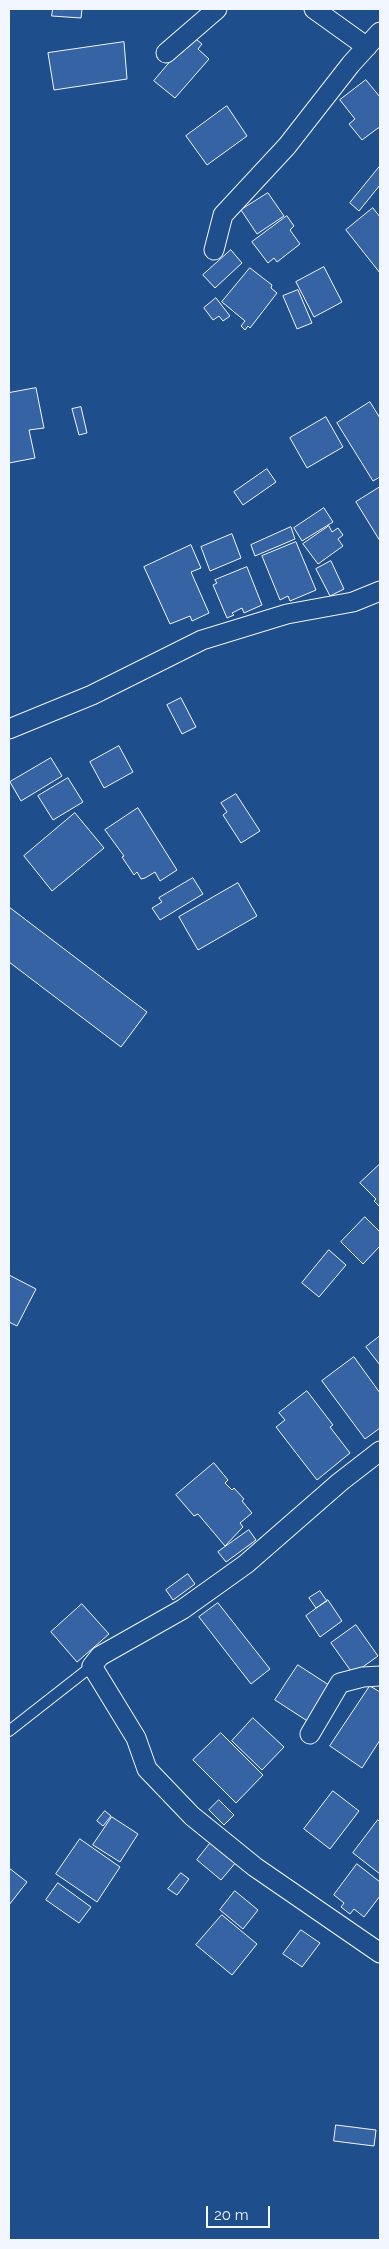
<!DOCTYPE html>
<html>
<head>
<meta charset="utf-8">
<style>
	body { margin:0 }
	#map { position:relative; width:389px; height:2249px; overflow:hidden; background:#1f4e8c; font-family:Raleway,sans-serif }
	canvas { display:block }
	.frame { position:absolute; inset:0; border:10px solid #f2f6ff; pointer-events:none }
	.scale { position:absolute; left:206px; top:2206px; width:64px; height:22px; box-sizing:border-box; border:2px solid #f2f6ff; border-top:0; padding-left:6px; font-size:15px; line-height:18px; white-space:nowrap; color:#f2f6ff; -webkit-text-stroke:4px #1f4e8c; paint-order:stroke }
</style>
</head>
<body>
<div id="map">
<canvas width="389" height="2249"></canvas>
<div class="frame"></div>
<div class="scale">20 m</div>
</div>
<script>
const c = document.querySelector('canvas').getContext('2d');
c.lineJoin = 'round';
function paint(path, color) { c.fillStyle = color; c.fill(path, 'evenodd'); }
function trace(path, color, width, dash) { c.strokeStyle = color; c.lineWidth = width; c.lineCap = dash ? 'butt' : 'round'; c.setLineDash(dash || []); c.stroke(path); }
const building = new Path2D(`
	M 53,9 L 82,9 L 81,18 L 52,16 Z
	M 192,36 L 202,44 L 198,49 L 209,59 L 175,98 L 154,81 Z
	M 124,42 L 127,79 L 54,90 L 48,53 Z
	M 366,80 L 380,97 L 380,128 L 378,128 L 362,140 L 349,124 L 355,119 L 340,100 Z
	M 227,106 L 247,136 L 207,165 L 186,136 Z
	M 380,166 L 380,185 L 359,211 L 350,203 Z
	M 268,193 L 284,216 L 257,234 L 241,210 Z
	M 373,208 L 380,217 L 380,273 L 346,230 Z
	M 287,216 L 294,226 L 290,230 L 300,244 L 277,262 L 274,258 L 268,263 L 252,242 Z
	M 231,250 L 242,263 L 215,288 L 203,275 Z
	M 324,267 L 342,302 L 314,317 L 296,282 Z
	M 250,268 L 272,285 L 271,288 L 277,293 L 250,328 L 248,326 L 245,330 L 241,326 L 245,321 L 222,302 Z
	M 298,290 L 312,323 L 297,329 L 283,296 Z
	M 216,298 L 230,316 L 223,321 L 219,316 L 213,320 L 204,308 Z
	M 36,388 L 44,428 L 29,430 L 35,458 L 9,463 L 9,393 Z
	M 370,402 L 380,418 L 380,477 L 373,481 L 337,423 Z
	M 81,407 L 87,433 L 79,435 L 72,409 Z
	M 326,417 L 343,447 L 307,468 L 290,438 Z
	M 267,469 L 276,482 L 243,505 L 234,492 Z
	M 380,487 L 380,541 L 356,502 Z
	M 324,508 L 333,522 L 302,541 L 294,528 Z
	M 329,526 L 332,532 L 338,528 L 343,535 L 338,539 L 343,546 L 318,564 L 303,544 Z
	M 291,527 L 295,539 L 255,556 L 251,545 Z
	M 232,534 L 241,558 L 210,571 L 201,547 Z
	M 296,542 L 316,590 L 290,601 L 288,596 L 280,600 L 262,556 Z
	M 191,545 L 201,568 L 191,572 L 209,613 L 192,621 L 190,616 L 170,624 L 144,567 Z
	M 331,561 L 344,589 L 330,596 L 316,569 Z
	M 247,567 L 262,605 L 244,613 L 242,608 L 232,613 L 234,615 L 227,618 L 213,585 L 217,583 L 215,580 Z
	M 181,698 L 196,727 L 182,734 L 167,705 Z
	M 119,746 L 133,772 L 104,788 L 90,762 Z
	M 51,758 L 62,776 L 21,801 L 10,782 Z
	M 68,778 L 83,802 L 53,820 L 38,796 Z
	M 236,794 L 260,831 L 241,843 L 223,815 L 227,812 L 221,803 Z
	M 138,808 L 177,870 L 160,881 L 155,872 L 145,878 L 141,879 L 137,872 L 134,875 L 122,857 L 124,856 L 105,830 Z
	M 75,813 L 104,848 L 52,891 L 24,856 Z
	M 193,878 L 203,894 L 160,920 L 152,908 L 162,902 L 159,898 Z
	M 238,883 L 257,916 L 198,950 L 179,917 Z
	M 9,907 L 147,1012 L 121,1047 L 9,962 Z
	M 380,1164 L 380,1207 L 374,1201 L 376,1199 L 360,1183 Z
	M 365,1217 L 380,1232 L 380,1246 L 363,1264 L 341,1242 Z
	M 329,1250 L 346,1265 L 319,1297 L 302,1283 Z
	M 9,1275 L 36,1289 L 17,1326 L 9,1322 Z
	M 380,1336 L 380,1365 L 366,1347 Z
	M 354,1357 L 380,1393 L 380,1428 L 365,1439 L 322,1381 Z
	M 307,1391 L 333,1425 L 330,1427 L 350,1453 L 317,1480 L 276,1427 L 285,1420 L 279,1413 Z
	M 214,1463 L 228,1480 L 225,1483 L 232,1490 L 234,1488 L 244,1499 L 242,1501 L 252,1513 L 240,1523 L 243,1527 L 225,1546 L 198,1514 L 194,1516 L 176,1495 Z
	M 249,1530 L 256,1540 L 226,1562 L 218,1552 Z
	M 188,1574 L 195,1584 L 173,1600 L 166,1590 Z
	M 320,1591 L 327,1601 L 316,1608 L 309,1598 Z
	M 328,1600 L 342,1621 L 320,1637 L 306,1616 Z
	M 218,1603 L 270,1669 L 251,1684 L 199,1617 Z
	M 82,1604 L 109,1634 L 77,1662 L 51,1632 Z
	M 356,1625 L 378,1656 L 353,1674 L 331,1643 Z
	M 298,1665 L 335,1689 L 312,1724 L 275,1700 Z
	M 370,1686 L 380,1692 L 380,1740 L 362,1768 L 330,1746 Z
	M 253,1718 L 284,1747 L 262,1770 L 232,1741 Z
	M 221,1733 L 263,1775 L 236,1803 L 193,1760 Z
	M 333,1791 L 359,1811 L 330,1849 L 304,1829 Z
	M 219,1800 L 234,1815 L 224,1825 L 209,1810 Z
	M 105,1811 L 111,1816 L 103,1826 L 97,1821 Z
	M 112,1817 L 138,1834 L 120,1862 L 93,1845 Z
	M 378,1820 L 380,1822 L 380,1874 L 353,1853 Z
	M 80,1839 L 120,1867 L 97,1902 L 56,1874 Z
	M 212,1841 L 237,1861 L 221,1880 L 197,1860 Z
	M 357,1864 L 380,1882 L 380,1896 L 364,1917 L 354,1909 L 350,1914 L 341,1907 L 344,1903 L 334,1895 Z
	M 9,1868 L 27,1882 L 9,1905 Z
	M 181,1873 L 189,1879 L 177,1895 L 168,1889 Z
	M 58,1883 L 91,1907 L 79,1923 L 46,1900 Z
	M 235,1891 L 258,1910 L 243,1929 L 220,1910 Z
	M 222,1915 L 257,1944 L 232,1975 L 196,1945 Z
	M 301,1930 L 320,1943 L 302,1967 L 283,1954 Z
	M 336,2125 L 376,2130 L 374,2146 L 334,2141 Z`);
const service = new Path2D(`
	M 9,1731 L 92,1666`);
const minor = new Path2D(`
	M 314,9 L 367,47
	M 166,53 L 217,9
	M 214,250 L 223,215 L 287,146 L 351,64 L 380,32
	M 9,729 L 92,695 L 202,640 L 287,614 L 353,602 L 380,591
	M 380,1451 L 340,1482 L 246,1564 L 183,1609 L 100,1656 L 92,1666 L 136,1738 L 147,1769 L 192,1816 L 255,1867 L 380,1953
	M 310,1734 L 340,1683 L 363,1677 L 380,1676`);
paint(building, '#3563a3');
trace(building, '#f2f6ff', 1);
trace(service, '#f2f6ff', 12);
trace(minor, '#f2f6ff', 21);
trace(service, '#1f4e8c', 10);
trace(minor, '#1f4e8c', 19);
</script>
</body>
</html>
